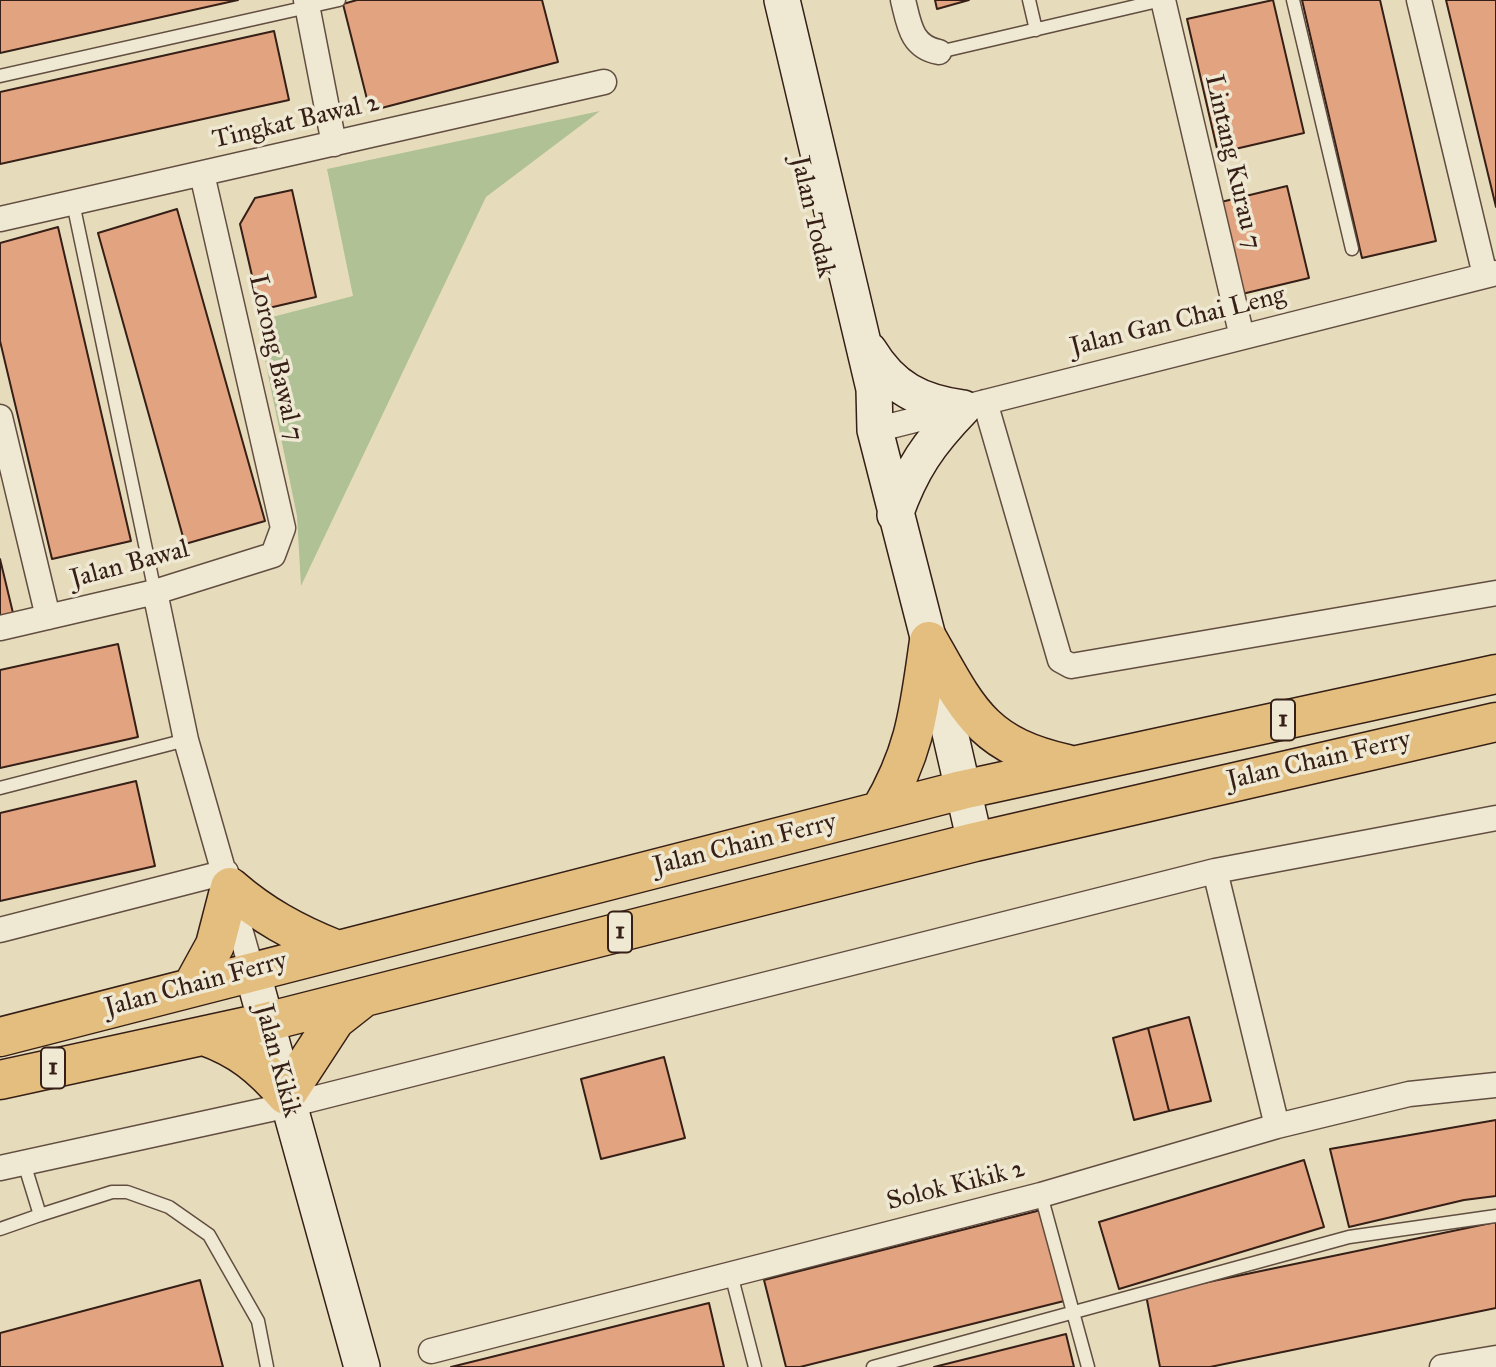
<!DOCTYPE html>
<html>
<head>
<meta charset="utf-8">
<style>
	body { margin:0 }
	canvas { display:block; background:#e6dcbc }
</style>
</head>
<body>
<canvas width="1496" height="1367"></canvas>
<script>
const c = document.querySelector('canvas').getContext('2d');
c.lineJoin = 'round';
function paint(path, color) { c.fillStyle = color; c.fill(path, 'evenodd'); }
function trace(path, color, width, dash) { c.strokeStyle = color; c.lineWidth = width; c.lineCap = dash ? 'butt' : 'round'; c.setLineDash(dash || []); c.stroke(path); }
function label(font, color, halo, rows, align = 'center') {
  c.font = font + ' "IM FELL Great Primer",serif'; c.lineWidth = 7; c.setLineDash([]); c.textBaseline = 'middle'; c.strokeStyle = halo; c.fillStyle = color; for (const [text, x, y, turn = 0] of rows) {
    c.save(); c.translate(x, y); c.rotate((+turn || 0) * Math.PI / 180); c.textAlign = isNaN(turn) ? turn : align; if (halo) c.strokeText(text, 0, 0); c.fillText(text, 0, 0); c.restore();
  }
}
const green = new Path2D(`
	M 600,111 L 486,197 L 301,586 L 297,516 L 257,321 L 353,296 L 327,169 Z`);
const building = new Path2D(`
	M 0,0 L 238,0 L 0,53 Z
	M 357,0 L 542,0 L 558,62 L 370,111 L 343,4 Z
	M 935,0 L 969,0 L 937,9 Z
	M 1273,0 L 1304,133 L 1218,153 L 1187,19 Z
	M 1302,0 L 1380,0 L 1436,241 L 1362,258 Z
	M 1446,0 L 1496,0 L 1496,207 Z
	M 274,31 L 289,100 L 0,164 L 0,92 Z
	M 1287,186 L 1309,278 L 1242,294 L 1221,202 Z
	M 292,190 L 316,297 L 260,310 L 240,224 L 255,198 Z
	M 177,209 L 265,521 L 185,544 L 98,233 Z
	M 58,227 L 131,541 L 52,559 L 0,341 L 0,243 Z
	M 0,559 L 13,613 L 0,616 Z
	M 118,644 L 138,737 L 0,768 L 0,670 Z
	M 136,781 L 155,866 L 0,901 L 0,813 Z
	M 1189,1017 L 1211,1101 L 1169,1111 L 1148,1028 Z
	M 1148,1028 L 1169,1111 L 1134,1120 L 1113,1038 Z
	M 664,1057 L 685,1138 L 601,1159 L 581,1079 Z
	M 1496,1120 L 1496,1196 L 1464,1200 L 1349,1227 L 1330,1149 Z
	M 1304,1160 L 1324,1227 L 1119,1289 L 1099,1222 Z
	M 1041,1210 L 1064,1301 L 800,1367 L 786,1367 L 764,1280 Z
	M 1496,1222 L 1496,1308 L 1210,1367 L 1160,1367 L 1146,1295 Z
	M 200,1280 L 223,1367 L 0,1367 L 0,1333 Z
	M 709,1303 L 724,1367 L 451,1367 Z
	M 1066,1334 L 1074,1367 L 934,1367 Z`);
const lane = new Path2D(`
	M 1029,0 L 1036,30
	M 1293,0 L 1352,249
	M 939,52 L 1162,0
	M 0,76 L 339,0
	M 73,203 L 155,592
	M 0,788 L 186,740
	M 24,1163 L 40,1215 L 112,1192 L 127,1192 L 169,1207 L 209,1235 L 258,1321 L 267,1367
	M 1041,1195 L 1088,1367
	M 0,1229 L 40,1215
	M 731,1274 L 755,1367
	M 873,1367 L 1349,1237 L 1496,1216`);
const street = new Path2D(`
	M 306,0 L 334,144
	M 903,0 C 909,24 911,47 939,52
	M 1163,0 L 1242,337
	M 1419,0 L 1485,275
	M 0,219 L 604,82
	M 985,402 L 1060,660 L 1071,666 L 1496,593
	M 0,417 L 48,617
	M 875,430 L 1496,273
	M 155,592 L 186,740 L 252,971
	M 0,628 L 155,592 L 273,555 L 283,528 L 202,174
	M 1215,871 L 1277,1126
	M 0,930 L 226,872
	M 0,1168 L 289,1105 L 1215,871 L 1496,818
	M 431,1351 L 1041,1195 L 1277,1126 L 1409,1094 L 1496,1085
	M 1442,1367 L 1496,1358`);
const secondary = new Path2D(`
	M 782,0 L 874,389 L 875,430 L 929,641 L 975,842
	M 869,350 C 892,388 920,402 963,408
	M 895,515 C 911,469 929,443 963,408
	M 252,971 L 362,1367`);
const highway = new Path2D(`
	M 929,641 C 969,712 983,745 1067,764
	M 880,811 C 916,750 919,710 929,641
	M 192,987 L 215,945 L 230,887 C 262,915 295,933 335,949
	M 204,1036 C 240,1049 261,1066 286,1095 L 335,1020 L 363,998
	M 0,1037 L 962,790 L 1496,674
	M 0,1080 L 266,1022 L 975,842 L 1496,722`);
const shields = [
	[1283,720,24],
	[620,932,24],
	[53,1068,24]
];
const shieldNames = [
	["1",1283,720],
	["1",620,932],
	["1",53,1068]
];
const streetNames = [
	["Tingkat Bawal 2",296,122,-13],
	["Lintang Kurau 7",1232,162,77],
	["Jalan Todak",812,217,77],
	["Jalan Gan Chai Leng",1178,322,-14],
	["Lorong Bawal 7",275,358,77],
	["Jalan Bawal",130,565,-15],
	["Jalan Chain Ferry",1319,761,-13],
	["Jalan Chain Ferry",745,845,-14],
	["Jalan Chain Ferry",196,985,-15],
	["Jalan Kikik",277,1061,75],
	["Solok Kikik 2",956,1186,-14]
];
paint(green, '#b0c295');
paint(building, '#e2a480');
trace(building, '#361f16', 2);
trace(lane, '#624e40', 15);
trace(street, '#624e40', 27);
trace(secondary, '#361f16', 38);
trace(highway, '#361f16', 41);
trace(lane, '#efe8d3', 12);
trace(street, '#efe8d3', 24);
trace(secondary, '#efe8d3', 35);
trace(highway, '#e3be7e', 38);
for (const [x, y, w] of shields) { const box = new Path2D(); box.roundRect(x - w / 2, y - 20.5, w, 41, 5); c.fillStyle = '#efe8d3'; c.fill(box); trace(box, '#361f16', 2); }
label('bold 24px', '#361f16', null, shieldNames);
label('26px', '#361f16', '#efe8d3', streetNames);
</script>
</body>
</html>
